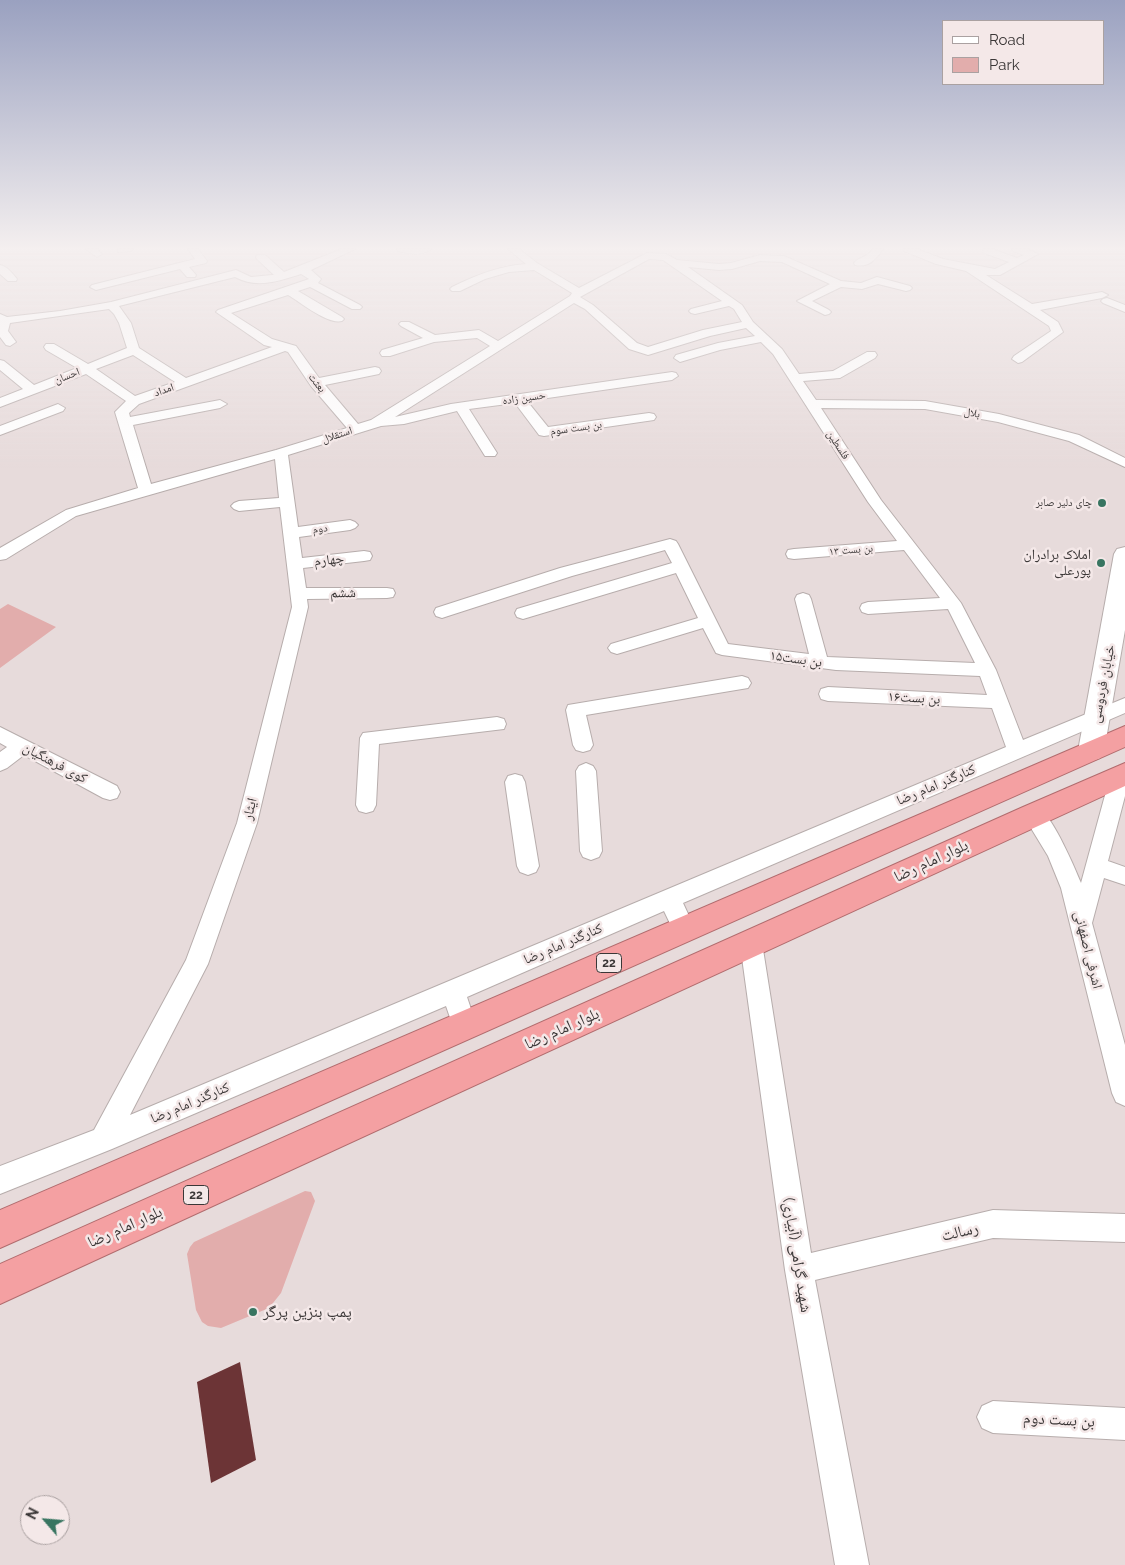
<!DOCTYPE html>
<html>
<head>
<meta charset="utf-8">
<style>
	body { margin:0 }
	#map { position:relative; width:1125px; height:1565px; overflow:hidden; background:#e7dbdb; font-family:Raleway,sans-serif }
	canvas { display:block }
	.legend { position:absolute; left:942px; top:20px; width:162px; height:65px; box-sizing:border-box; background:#f4e8e8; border:1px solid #aaa1a1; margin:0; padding:6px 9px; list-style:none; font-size:15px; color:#3b3737 }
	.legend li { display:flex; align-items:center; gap:10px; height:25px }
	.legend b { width:25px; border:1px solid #aaa1a1 }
	.north { position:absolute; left:20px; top:1495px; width:50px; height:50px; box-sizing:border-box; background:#f4e8e8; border:1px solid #aaa1a1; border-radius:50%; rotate:297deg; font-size:14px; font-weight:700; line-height:20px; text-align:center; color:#3b3737 }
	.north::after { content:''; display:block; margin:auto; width:18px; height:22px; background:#387561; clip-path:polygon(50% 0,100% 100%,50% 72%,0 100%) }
</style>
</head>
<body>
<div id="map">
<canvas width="1125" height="1565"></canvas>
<ul class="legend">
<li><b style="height:6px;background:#fff"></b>Road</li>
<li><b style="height:14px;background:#e2adac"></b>Park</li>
</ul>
<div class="north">N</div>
</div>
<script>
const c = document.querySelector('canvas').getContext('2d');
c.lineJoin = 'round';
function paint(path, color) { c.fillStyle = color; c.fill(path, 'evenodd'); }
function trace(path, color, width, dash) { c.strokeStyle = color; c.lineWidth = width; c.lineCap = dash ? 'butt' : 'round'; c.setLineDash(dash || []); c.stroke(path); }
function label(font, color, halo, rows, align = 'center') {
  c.font = font + ' Raleway,"Noto Naskh Arabic",sans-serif'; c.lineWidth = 5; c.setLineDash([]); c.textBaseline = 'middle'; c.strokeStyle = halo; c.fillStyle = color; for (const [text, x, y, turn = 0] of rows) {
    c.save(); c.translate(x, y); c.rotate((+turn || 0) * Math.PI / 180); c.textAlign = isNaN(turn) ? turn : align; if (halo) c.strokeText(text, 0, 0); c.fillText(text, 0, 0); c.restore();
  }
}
const green = new Path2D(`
	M 8,604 L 56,627 L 0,668 L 0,609 Z
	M 305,1191 L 311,1192 L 315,1201 L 281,1293 L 269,1308 L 221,1328 L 208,1326 L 202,1322 L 196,1310 L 187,1254 L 190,1247 L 194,1242 Z`);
const building = new Path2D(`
	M 240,1362 L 256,1460 L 211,1483 L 197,1382 Z`);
const minor = new Path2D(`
	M 86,249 L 97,249 L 102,254 L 97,257 Z
	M 118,249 L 133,249 L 132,251 L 118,252 Z
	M 188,249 L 198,249 L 207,261 L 206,263 L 189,267 L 196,275 L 195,277 L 187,277 L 180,269 L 96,290 L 90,287 L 92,285 L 195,259 Z
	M 342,249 L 355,249 L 311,270 L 321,279 L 318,283 L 360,305 L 362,307 L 360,309 L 352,309 L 314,289 L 310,287 L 298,291 L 342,317 L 344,319 L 342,321 C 328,325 300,302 288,295 L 231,313 L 272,339 L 296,346 L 319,378 L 375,367 L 379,368 L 381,371 L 379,374 L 325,385 L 358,424 L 371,420 L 490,346 L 477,338 L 434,342 L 390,356 L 382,356 L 380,353 L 382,350 L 423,338 L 401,326 L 399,324 L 401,322 L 409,322 L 435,335 L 479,330 L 498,341 L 570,296 L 572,293 L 534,270 L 509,272 L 485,279 L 460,291 L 452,291 L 450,289 L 452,287 C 476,275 499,266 526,264 L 508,249 L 519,249 L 537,263 L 579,288 L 647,253 L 666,254 L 677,260 L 719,264 L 731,263 L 760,255 L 784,256 L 841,281 L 861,283 L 877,277 L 910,286 L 912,288 L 910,290 L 906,291 L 878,284 L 862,289 L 841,287 L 812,301 L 829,310 L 831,312 L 829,314 L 825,315 L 797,301 L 830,284 L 782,262 L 760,261 L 732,269 L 719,270 L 688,267 L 742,305 L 753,322 L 782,349 L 799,374 L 833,371 L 867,352 L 875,352 L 877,355 L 875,358 L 840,378 L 803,381 L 816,400 L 925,401 L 999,414 L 1079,435 L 1125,458 L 1125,467 L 1069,441 L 998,422 L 925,409 L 821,408 L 881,500 L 961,603 L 996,670 L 1023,740 L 1125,698 L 1125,713 L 683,903 L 695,929 L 692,936 L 684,939 L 676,936 L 664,911 L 467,997 L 477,1027 L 474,1035 L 465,1039 L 456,1035 L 446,1006 L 112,1149 L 0,1194 L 0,1166 L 94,1130 L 186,960 L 237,823 L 292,607 L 280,507 L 239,511 L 234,509 L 231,506 L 234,503 L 239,501 L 279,498 L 275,459 L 76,516 L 6,559 L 0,560 L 0,548 L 66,510 L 138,488 L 115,412 L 126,401 L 86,374 L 0,407 L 0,398 L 23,389 L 0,370 L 0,360 L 4,361 L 34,385 L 77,368 L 46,350 L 44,347 L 46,344 L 54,344 L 88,364 L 127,348 L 119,323 L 114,314 L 109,309 L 10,323 L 8,331 L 16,342 L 10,346 L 6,345 L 0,337 L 0,314 L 7,317 L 60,311 L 111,302 L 236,270 L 251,277 L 272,275 L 274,275 L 257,259 L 256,257 L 257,255 L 265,255 L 284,272 ZM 649,259 L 663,260 L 722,301 L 691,309 L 689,311 L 691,313 L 695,314 L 729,306 L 734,309 L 742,322 L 703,330 L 648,347 L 637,343 L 593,305 L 580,297 ZM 301,274 L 309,279 L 218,310 L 216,312 L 264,345 L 272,347 L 186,378 L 139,348 L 131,323 L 119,306 L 235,277 C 257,289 279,281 301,274 ZM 574,303 L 585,309 L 629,349 L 648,355 L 710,336 L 746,328 L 755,336 L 718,343 L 676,355 L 674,358 L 680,362 L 720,350 L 761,342 L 773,354 L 868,502 L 897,541 L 794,549 L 788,550 L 786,554 L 788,558 L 794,559 L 904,550 L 940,598 L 868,602 L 862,604 L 860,608 L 862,612 L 868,614 L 948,609 L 975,663 L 827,657 L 811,599 L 809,595 L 803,593 L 797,595 L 795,599 L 809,654 L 728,644 L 678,544 L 676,541 L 670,539 L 560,568 L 436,608 L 434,612 L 436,616 L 442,618 L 448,616 L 572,576 L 665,550 L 672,563 L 517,609 L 515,613 L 517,617 L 523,619 L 676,573 L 698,618 L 611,644 L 608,648 L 611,652 L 617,654 L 703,628 L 716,653 L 722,655 L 836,670 L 980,676 L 987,695 L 828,687 L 821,689 L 819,694 L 821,699 L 828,701 L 992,708 L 1006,747 L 130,1115 L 208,964 L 257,823 L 308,607 L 307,599 L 387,598 L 393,597 L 395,593 L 393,589 L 387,588 L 306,588 L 303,568 L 364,561 L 370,560 L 372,556 L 370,552 L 364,551 L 302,558 L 299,537 L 350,530 L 355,528 L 358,525 L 355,522 L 350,520 L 298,527 L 288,455 L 381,426 L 404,424 L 457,411 L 485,456 L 495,456 L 497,453 L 469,409 L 515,403 L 539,435 L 544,436 L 654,420 L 656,417 L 654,414 L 649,413 L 548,427 L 527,401 L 672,380 L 678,376 L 676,373 L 672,372 L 451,404 L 395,417 ZM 285,351 L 288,352 L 311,386 L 347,428 L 276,450 L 151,484 L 133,425 L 220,408 L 227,404 L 220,400 L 130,417 L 129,413 L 139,404 ZM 133,355 L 175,382 L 135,396 L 96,369 Z
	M 397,249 L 431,249 C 423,256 409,254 398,251 Z
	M 873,249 L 883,249 C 876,259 869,268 855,265 L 854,263 C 860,256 865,259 873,249 Z
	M 903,249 L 917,249 L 943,259 L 995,269 L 1009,262 L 984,253 L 983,251 L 984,249 L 992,249 L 1017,258 L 1024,255 L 1013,251 L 1012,249 L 1027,249 L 1038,254 L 1000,275 L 986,275 L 1032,304 L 1102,292 L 1108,295 L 1102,298 L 1040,310 L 1058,322 L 1063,332 L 1022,362 L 1018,363 L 1012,359 L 1014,356 L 1051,331 L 1049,326 L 966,271 L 936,264 L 904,251 Z
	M 0,265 C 7,266 13,274 17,279 L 16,281 L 8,281 L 0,274 Z
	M 1107,298 L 1125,305 L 1125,312 L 1103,303 L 1101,301 L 1103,299 Z
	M 58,404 L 65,408 L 63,411 L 0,435 L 0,426 Z
	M 742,676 L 748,678 L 751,683 L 748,688 L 586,715 L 593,745 L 590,750 L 583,752 L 576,750 L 573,745 L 566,710 L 568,705 Z
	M 497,717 L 504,719 L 506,724 L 504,729 L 379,744 L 376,805 L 373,811 L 366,813 L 359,811 L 356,805 L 360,738 L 363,733 Z
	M 0,727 L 117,786 L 120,792 L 117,798 L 110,800 L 103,798 L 24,755 L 7,768 L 0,771 L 0,752 L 7,747 L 0,743 Z
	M 586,763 L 593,766 L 596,771 L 602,851 L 599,857 L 591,860 L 583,857 L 580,851 L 576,771 L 579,766 Z
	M 1120,769 L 1125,771 L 1125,796 L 1108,861 L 1125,867 L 1125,885 L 1104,878 L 1092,923 L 1125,1045 L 1125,1106 L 1116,1102 L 1112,1093 L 1061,888 L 1048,856 L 1023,815 L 1026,809 C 1031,807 1036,806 1041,810 C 1054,820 1074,866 1081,883 L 1110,777 L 1113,771 Z
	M 515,774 L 522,776 L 525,782 L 539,866 L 536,872 L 528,875 L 520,872 L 517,866 L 505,782 L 508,776 Z
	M 751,933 L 759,936 L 762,943 L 811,1253 L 993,1210 L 1125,1214 L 1125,1242 L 993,1238 L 815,1280 L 869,1565 L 835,1565 L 785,1270 L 740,943 L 743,936 Z
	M 993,1401 L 1125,1408 L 1125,1440 L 993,1433 L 982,1428 L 977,1417 L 982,1406 Z`);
const secondary = new Path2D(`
	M 1125,547 L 1125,630 L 1104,751 L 1100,758 L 1091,761 L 1082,758 L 1078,751 L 1114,554 L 1117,549 Z`);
const trunk = new Path2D(`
	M 1125,726 L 1125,747 L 0,1248 L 0,1210 Z
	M 1125,763 L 1125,786 L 0,1304 L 0,1264 L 1023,807 Z`);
const markers = [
	[1102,503,5,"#387561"],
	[1101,563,5,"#387561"],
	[253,1312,5,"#387561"]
];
const farStreetnames = [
	["احسان",67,376,-21],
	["بعثت",317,383,51],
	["امداد",164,390,-19],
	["حسین زاده",524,398,-8],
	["بلال",972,413,10],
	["بن بست سوم",576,428,-8],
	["استقلال",337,435,-18],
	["فلسطین",838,445,57],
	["دوم",320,529,-8],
	["بن بست ۱۳",851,550,-5]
];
const farPoinames = [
	["چای دلیر صابر",1092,503]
];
const shields = [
	[609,963,25],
	[196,1195,25]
];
const shieldNames = [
	["22",609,963],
	["22",196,1195]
];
const poiNames = [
	["املاک برادران",1091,555],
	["پورعلی",1091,571]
];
const streetNames = [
	["چهارم",329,560,-6],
	["ششم",343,593,-1],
	["بن بست۱۵",796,659,8],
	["خیابان فردوسی",1103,684,-79],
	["بن بست۱۶",914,698,3],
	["کوی فرهنگیان",55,763,28],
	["کنارگذر امام رضا",936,785,-23],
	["ایثار",250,809,-76],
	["کنارگذر امام رضا",563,944,-23],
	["اشرفی اصفهانی",1088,950,76],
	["کنارگذر امام رضا",190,1103,-23]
];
const nearStreetnames = [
	["بلوار امام رضا",931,861,-25],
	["بلوار امام رضا",562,1029,-24],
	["بلوار امام رضا",125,1227,-24],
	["رسالت",960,1232,-13],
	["شهید گرامی (آبیاری)",797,1255,81],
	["بن بست دوم",1059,1420,3]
];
const nearPoinames = [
	["پمپ بنزین پرگر",263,1312]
];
paint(green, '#e2adac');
paint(building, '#6c3436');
trace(minor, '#b7adac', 2);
trace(secondary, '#b7adac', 2);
trace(trunk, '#b16c6e', 2);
paint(minor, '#fff');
paint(secondary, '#fff');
paint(trunk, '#f4a0a2');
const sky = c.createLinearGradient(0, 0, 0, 468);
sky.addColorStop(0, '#9aa1c0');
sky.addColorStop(0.53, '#f4efef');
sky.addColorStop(1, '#f4efef00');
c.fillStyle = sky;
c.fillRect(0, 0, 1125, 468);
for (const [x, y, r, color] of markers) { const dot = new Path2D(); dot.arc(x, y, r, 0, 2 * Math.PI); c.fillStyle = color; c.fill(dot); trace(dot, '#f4e8e8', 2); }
label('11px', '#3b3737', '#f4e8e8', farStreetnames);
label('11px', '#3b3737', '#f4e8e8', farPoinames, 'right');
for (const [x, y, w] of shields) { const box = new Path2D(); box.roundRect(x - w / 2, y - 9.5, w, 19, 4); c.fillStyle = '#f4e8e8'; c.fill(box); trace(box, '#3b3737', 1); }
label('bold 12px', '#3b3737', null, shieldNames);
label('14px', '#3b3737', '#f4e8e8', poiNames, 'right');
label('14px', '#3b3737', '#f4e8e8', streetNames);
label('16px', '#3b3737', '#f4e8e8', nearStreetnames);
label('16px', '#3b3737', '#f4e8e8', nearPoinames, 'left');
</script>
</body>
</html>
